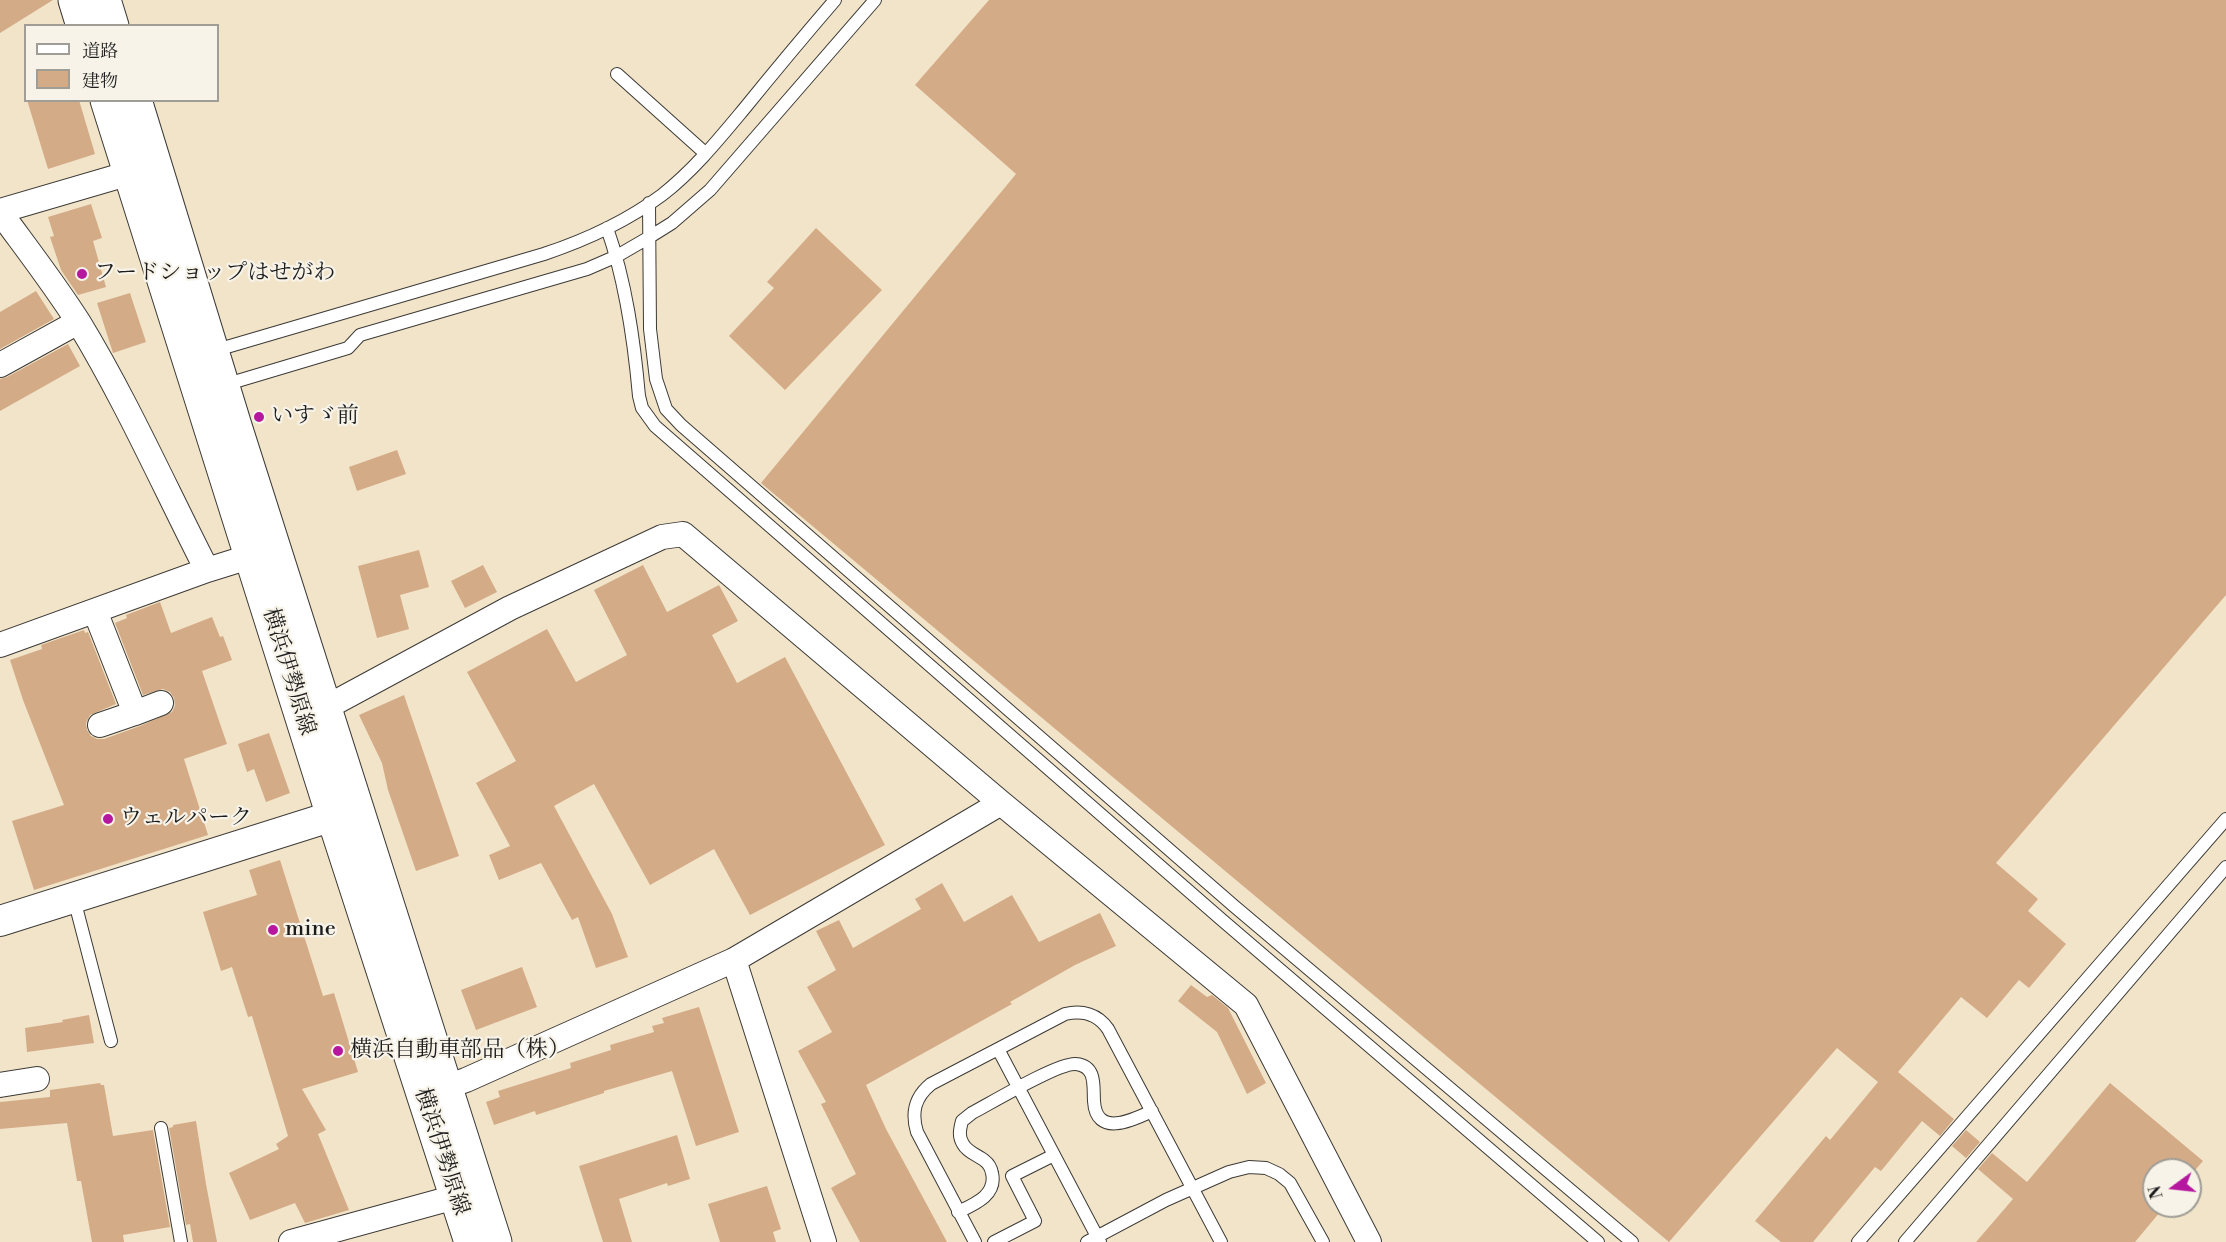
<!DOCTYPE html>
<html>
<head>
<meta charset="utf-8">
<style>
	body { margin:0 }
	#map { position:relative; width:2226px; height:1242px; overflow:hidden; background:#f2e4c9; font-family:"Libre Bodoni","Noto Serif JP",serif }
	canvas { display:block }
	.legend { position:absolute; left:24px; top:24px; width:195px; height:78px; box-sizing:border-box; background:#f7f3e8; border:2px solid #9f9d96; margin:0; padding:8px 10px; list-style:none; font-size:18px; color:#1c1c1c }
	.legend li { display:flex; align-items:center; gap:12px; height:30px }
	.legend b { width:30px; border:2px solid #9f9d96 }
	.north { position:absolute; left:2142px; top:1158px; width:60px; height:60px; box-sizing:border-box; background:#f7f3e8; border:2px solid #9f9d96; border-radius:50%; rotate:255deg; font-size:16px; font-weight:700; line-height:24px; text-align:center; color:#1c1c1c }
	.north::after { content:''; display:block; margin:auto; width:21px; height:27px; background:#b5179e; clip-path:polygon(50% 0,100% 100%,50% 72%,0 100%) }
</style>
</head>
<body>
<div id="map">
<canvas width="2226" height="1242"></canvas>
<ul class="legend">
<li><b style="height:8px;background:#fff"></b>道路</li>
<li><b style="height:16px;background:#d4ab87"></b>建物</li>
</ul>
<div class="north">N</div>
</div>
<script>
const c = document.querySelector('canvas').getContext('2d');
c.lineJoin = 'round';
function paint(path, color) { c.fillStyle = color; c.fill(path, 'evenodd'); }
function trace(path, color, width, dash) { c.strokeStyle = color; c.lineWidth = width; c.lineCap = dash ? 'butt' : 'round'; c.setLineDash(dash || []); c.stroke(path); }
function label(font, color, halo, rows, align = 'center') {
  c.font = font + ' "Libre Bodoni","Noto Serif JP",serif'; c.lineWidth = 4.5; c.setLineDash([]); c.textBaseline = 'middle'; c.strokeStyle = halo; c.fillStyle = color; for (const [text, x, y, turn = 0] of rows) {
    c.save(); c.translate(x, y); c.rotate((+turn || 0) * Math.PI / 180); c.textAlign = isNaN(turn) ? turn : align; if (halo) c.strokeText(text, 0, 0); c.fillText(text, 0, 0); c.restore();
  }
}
const building = new Path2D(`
	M 0,0 L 53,0 L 0,33 Z
	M 989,0 L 2226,0 L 2226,595 L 1996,863 L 2038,899 L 2028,911 L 2066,944 L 2029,988 L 2019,980 L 1987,1018 L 1961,997 L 1898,1072 L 1954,1119 L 1940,1136 L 1922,1121 L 1881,1171 L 1875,1167 L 1813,1242 L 1781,1242 L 1755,1221 L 1826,1136 L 1830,1140 L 1878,1082 L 1837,1048 L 1669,1242 L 761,483 L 1016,174 L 915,85 Z
	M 27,100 L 79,100 L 95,154 L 48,169 Z
	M 91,204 L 102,238 L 93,241 L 106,287 L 78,295 L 61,270 L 50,237 L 54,236 L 48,217 Z
	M 816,228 L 882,290 L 785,390 L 729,336 L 774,288 L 767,282 Z
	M 36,291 L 54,319 L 0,349 L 0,312 Z
	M 130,293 L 146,342 L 113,353 L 97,303 Z
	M 68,344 L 80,366 L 0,411 L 0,379 L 7,377 Z
	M 397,450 L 406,474 L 357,491 L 349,467 Z
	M 419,550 L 429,587 L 400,595 L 409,629 L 377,638 L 358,566 Z
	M 483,565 L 497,592 L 465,608 L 451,581 Z
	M 643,565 L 667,612 L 719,585 L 738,621 L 712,635 L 737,683 L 785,657 L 885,845 L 750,915 L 714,849 L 650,885 L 594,784 L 554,806 L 612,914 L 628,957 L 596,968 L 578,917 L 572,920 L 541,863 L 499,880 L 489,855 L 510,846 L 476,783 L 516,761 L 467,672 L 547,629 L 576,682 L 627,655 L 594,590 Z
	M 160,602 L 171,633 L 212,617 L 220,637 L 223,636 L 232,660 L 202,671 L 227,744 L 184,759 L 208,835 L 34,890 L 12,821 L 64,805 L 23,700 L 10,660 L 42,649 L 41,645 L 84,630 L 85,633 L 88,632 L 116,704 L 90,715 L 86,723 L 87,730 L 91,736 L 97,739 L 104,739 L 140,726 L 172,712 L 175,706 L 174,698 L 170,692 L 163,689 L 143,695 L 115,623 L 127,618 L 126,615 Z
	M 404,695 L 459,856 L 416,871 L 388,790 L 382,763 L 359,715 Z
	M 269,733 L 290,793 L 266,802 L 254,769 L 247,772 L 238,744 Z
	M 280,860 L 323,996 L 334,993 L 358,1072 L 302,1089 L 326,1130 L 318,1134 L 349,1210 L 305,1223 L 295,1203 L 250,1220 L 229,1173 L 279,1149 L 276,1144 L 288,1136 L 252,1016 L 248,1017 L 232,967 L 221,971 L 203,912 L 257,895 L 249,870 Z
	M 942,883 L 964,922 L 1012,895 L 1039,942 L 1100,913 L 1116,946 L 1075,965 L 1010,1002 L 1012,1004 L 866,1085 L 886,1129 L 947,1242 L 860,1242 L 831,1188 L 856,1174 L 821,1104 L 826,1102 L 798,1051 L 832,1032 L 807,987 L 836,970 L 816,931 L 839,920 L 853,948 L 921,909 L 915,899 Z
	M 522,967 L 537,1007 L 476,1030 L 461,990 Z
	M 1191,985 L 1207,997 L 1212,995 L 1228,1008 L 1266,1083 L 1247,1094 L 1217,1032 L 1178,1001 Z
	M 699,1007 L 739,1132 L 696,1146 L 672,1071 L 604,1091 L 604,1093 L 536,1115 L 535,1111 L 494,1125 L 486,1102 L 500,1097 L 498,1091 L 571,1068 L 570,1063 L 611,1050 L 610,1045 L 654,1032 L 652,1026 L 664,1023 L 662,1018 Z
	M 89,1015 L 94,1043 L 27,1052 L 25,1028 L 63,1022 L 62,1020 Z
	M 100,1083 L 101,1085 L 104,1085 L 113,1136 L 153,1130 L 170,1227 L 123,1235 L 124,1242 L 92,1242 L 81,1181 L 77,1181 L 67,1123 L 0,1129 L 0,1102 L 50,1097 L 50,1090 Z
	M 2110,1083 L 2203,1161 L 2190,1176 L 2190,1170 L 2154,1170 L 2154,1206 L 2165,1206 L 2135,1242 L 1976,1242 L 2013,1199 L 1978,1169 L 1992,1153 L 2027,1182 Z
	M 196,1121 L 206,1184 L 217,1242 L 193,1242 L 190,1224 L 186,1225 L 169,1128 L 173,1127 L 173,1125 Z
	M 1966,1130 L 1980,1142 L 1966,1158 L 1952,1146 Z
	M 677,1135 L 690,1179 L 668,1186 L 667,1183 L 619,1199 L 632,1242 L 603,1242 L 579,1166 Z
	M 767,1186 L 781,1229 L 773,1232 L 776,1242 L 720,1242 L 708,1204 Z`);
const service = new Path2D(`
	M 617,74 L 705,153
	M 649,203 L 650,329 L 656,379 L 666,409 L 681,425 L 1234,906 L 1632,1242
	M 607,228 C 626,282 634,340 639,396 L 642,408 L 655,426 L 1222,920 L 1598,1242
	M 213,351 L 544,254 C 586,240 627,221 662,195 C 693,171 719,139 744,109 C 774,72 804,36 835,0
	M 224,385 L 348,348 L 360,335 L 587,269 L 617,256 L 648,238 L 672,223 L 710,190 L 875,0
	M 74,899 L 111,1041
	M 998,1049 L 1100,1242
	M 161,1128 L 181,1242
	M 958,1212 C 975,1204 997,1195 992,1173 C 991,1168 989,1164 985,1161 C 978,1155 968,1153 963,1144 C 958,1136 960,1129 962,1121 L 972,1113 C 991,1103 1059,1062 1076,1064 C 1097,1066 1093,1087 1094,1101 C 1096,1138 1133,1120 1152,1111
	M 975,1242 L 917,1132 C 911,1112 915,1097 931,1084 L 1065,1014 C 1082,1010 1098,1014 1108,1029 L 1221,1242
	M 994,1242 L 1035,1221 L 1012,1176 L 1054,1155
	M 1087,1242 L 1166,1200 L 1229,1172 L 1249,1167 L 1266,1168 L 1279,1174 L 1290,1183 L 1323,1242
	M 1858,1242 L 2226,819
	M 1905,1242 L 2226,867`);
const minor = new Path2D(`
	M 0,211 L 130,173
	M 0,212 C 27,249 55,285 79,323 C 127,402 165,488 207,570 L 252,556
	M 0,365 L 78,322
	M 95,611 L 135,713 L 100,725
	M 0,645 L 207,570
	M 325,708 L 510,608 L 662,537 L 683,534 L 1001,803 L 1246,1005 L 1369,1242
	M 135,713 L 161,703
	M 734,960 L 824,1242
	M 0,1085 L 37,1079
	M 446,1087 L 466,1080 L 734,960 L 1001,803
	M 291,1242 L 470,1193`);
const tertiary = new Path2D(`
	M 0,921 L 333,816`);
const primary = new Path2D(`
	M 75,0 L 83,26
	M 104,0 L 112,26
	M 107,100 L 333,816 L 471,1242
	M 135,100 L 235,426 L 495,1242`);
const markers = [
	[82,274,6,"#b5179e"],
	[259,417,6,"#b5179e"],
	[108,819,6,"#b5179e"],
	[273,930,6,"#b5179e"],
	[338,1051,6,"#b5179e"]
];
const poiNames = [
	["フードショップはせがわ",94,274],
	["いすゞ前",271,417],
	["ウェルパーク",120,819],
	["mine",285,930],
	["横浜自動車部品（株）",350,1051]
];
const streetNames = [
	["横浜伊勢原線",288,672,73],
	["横浜伊勢原線",441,1152,72]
];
paint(building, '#d4ab87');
trace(service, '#3c3a36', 14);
trace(minor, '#3c3a36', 26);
trace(tertiary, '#3c3a36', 32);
trace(primary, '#3c3a36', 35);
trace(service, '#fff', 12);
trace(minor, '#fff', 24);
trace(tertiary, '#fff', 30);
trace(primary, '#fff', 33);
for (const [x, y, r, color] of markers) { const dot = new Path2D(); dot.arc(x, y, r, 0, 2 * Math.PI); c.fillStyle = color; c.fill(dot); trace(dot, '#f7f3e8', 2); }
label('22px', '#1c1c1c', '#f7f3e8', poiNames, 'left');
label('22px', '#1c1c1c', '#f7f3e8', streetNames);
</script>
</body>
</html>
